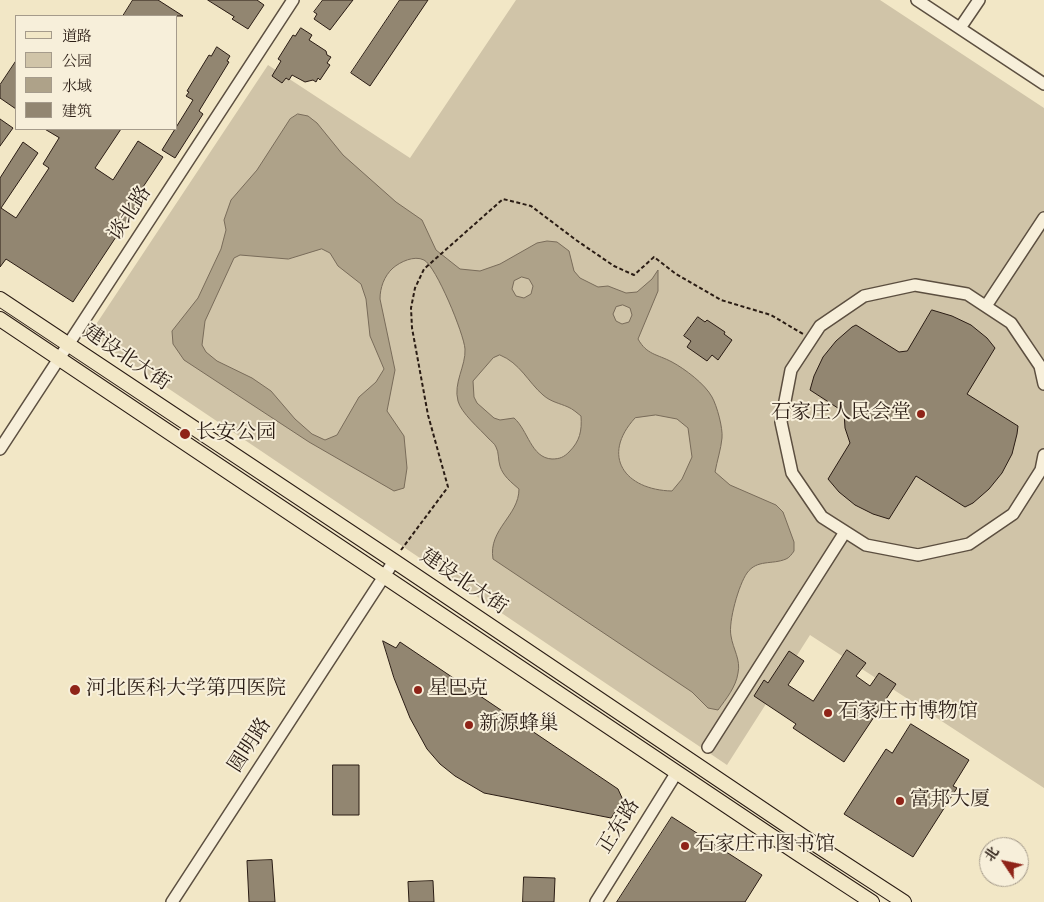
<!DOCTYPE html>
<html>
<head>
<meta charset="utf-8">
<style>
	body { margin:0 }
	#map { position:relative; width:1044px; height:902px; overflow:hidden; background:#f2e7c6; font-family:"IM FELL English","Noto Serif SC",serif }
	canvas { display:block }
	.legend { position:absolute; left:15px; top:15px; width:162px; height:115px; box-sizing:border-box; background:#f7efda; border:1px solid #a59b8b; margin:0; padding:6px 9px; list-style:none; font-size:15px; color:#2a1c14 }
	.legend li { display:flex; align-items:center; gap:10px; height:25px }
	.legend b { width:25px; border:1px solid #a59b8b }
	.north { position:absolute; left:979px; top:837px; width:50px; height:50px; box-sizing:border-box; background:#f7efda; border:1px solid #a59b8b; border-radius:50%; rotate:304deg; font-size:14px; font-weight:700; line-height:20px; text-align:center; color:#2a1c14 }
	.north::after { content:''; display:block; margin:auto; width:18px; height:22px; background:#8f2418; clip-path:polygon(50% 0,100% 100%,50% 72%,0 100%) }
</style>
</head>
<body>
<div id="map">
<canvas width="1044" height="902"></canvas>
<ul class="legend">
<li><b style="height:6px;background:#f2e7c6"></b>道路</li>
<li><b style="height:14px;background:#d0c4a8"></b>公园</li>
<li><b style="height:14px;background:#aea289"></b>水域</li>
<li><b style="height:14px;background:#928671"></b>建筑</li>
</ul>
<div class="north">北</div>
</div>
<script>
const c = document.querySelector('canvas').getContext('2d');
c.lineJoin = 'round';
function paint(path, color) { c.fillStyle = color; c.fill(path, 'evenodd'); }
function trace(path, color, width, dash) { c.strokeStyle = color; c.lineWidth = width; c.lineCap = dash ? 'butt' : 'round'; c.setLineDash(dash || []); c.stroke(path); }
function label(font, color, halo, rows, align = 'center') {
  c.font = font + ' "IM FELL English","Noto Serif SC",serif'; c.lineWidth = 4; c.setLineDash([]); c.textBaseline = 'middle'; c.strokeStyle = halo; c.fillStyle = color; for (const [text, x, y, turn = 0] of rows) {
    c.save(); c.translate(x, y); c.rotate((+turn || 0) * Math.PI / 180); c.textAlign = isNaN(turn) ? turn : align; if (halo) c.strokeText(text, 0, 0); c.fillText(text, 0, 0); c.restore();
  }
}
const green = new Path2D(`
	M 516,0 L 880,0 L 1044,108 L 1044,788 L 810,635 L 727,765 L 89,335 L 268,65 L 410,158 Z`);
const water = new Path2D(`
	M 298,114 L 308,116 L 317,123 L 343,155 L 396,202 L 422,220 L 436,250 L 460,269 L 480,271 L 500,264 L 537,243 L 547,241 L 557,242 L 569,251 L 574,271 L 580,278 L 598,287 L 608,286 L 626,293 L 637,292 L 652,279 L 658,270 L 658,291 L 638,339 C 647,355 657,354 672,362 C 685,369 705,384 712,397 C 717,406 723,428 722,438 C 721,449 717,461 715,472 L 730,485 L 776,505 L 783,512 L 794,542 L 794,551 C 792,554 789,558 786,559 C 772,565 757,559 747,573 C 739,584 728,622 731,636 C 733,649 741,660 738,673 C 736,687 726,699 718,710 L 708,708 L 692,692 L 493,559 C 488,529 519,516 519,489 C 511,482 503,476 500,466 C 498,460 499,452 496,447 C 495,444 491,441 489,439 C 480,429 461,413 458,401 C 453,383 466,366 465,349 C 464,334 436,266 424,260 C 414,255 400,262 393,268 C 384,276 380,288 380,299 L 395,370 L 387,411 L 404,436 L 407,468 L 404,488 L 394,491 L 309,442 L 184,360 L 173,344 L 172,331 L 198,298 L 221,249 L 226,230 L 224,220 L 231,200 L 257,170 L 290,119 ZM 322,249 L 330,253 L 338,266 L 361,284 L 366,299 L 370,336 L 384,369 L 376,382 L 359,397 L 337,435 L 325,440 L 312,434 L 295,419 L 271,391 L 252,378 L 217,361 L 206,352 L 202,345 L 205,321 L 234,258 L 240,255 L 288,259 ZM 522,277 L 529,279 L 533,286 L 531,294 L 524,298 L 516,296 L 512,289 L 514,281 ZM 623,305 L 630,308 L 632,315 L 629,322 L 622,324 L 616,321 L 613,314 L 616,307 ZM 500,355 C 520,363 528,382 543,395 C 551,402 559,403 568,407 C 573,409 577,413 581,416 C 582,431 580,441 569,452 C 564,457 560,459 552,459 C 531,458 528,430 514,418 L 500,420 L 494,418 L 477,403 L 474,397 L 473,381 L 493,358 ZM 656,415 L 677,419 L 688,428 L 692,457 L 682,479 L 672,491 C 625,490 600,456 635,418 Z`);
const building = new Path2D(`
	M 133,0 L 158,0 L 183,16 L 123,16 Z
	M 208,0 L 257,0 L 264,5 L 248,29 L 232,19 L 234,17 Z
	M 323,0 L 353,0 L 330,30 L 314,19 L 317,14 L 314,12 Z
	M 400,0 L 428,0 L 370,86 L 351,73 Z
	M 301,28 L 312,35 L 309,40 L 326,51 L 327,55 L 331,57 L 327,63 L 330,65 L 320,80 L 318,78 L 316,82 L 313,80 L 305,82 L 292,75 L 289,80 L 286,78 L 282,83 L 272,76 L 281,61 L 278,59 L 293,35 L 295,36 Z
	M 217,47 L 230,56 L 227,61 L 229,62 L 199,111 L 203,114 L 175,158 L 162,150 L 193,100 L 186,96 L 189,92 L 187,91 L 209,55 L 211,56 Z
	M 16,61 L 16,109 L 0,98 L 0,85 Z
	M 0,119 L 13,128 L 0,146 Z
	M 45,129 L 121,129 L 95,168 L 113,180 L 138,141 L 163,157 L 143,187 L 147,190 L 73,302 L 6,259 L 0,267 L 0,178 L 23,142 L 38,153 L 1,208 L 16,218 L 49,168 L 43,164 L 59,138 Z
	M 932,310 L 952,316 L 971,325 L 987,338 L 995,348 L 967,394 L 1018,426 L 1017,434 L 1012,454 L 1002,473 L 989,489 L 973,503 L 965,507 L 916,476 L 889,519 L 873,514 L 855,505 L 839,492 L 828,479 L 850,443 L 845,428 L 844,412 L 810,390 L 814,376 L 823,357 L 836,341 L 852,327 L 856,325 L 899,352 L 907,351 Z
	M 698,317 L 705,322 L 707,320 L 725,332 L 724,334 L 732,340 L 718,360 L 712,355 L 707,361 L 687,347 L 691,341 L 684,336 Z
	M 383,641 L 396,648 L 400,642 L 618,789 L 623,800 L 611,818 L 484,793 L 455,776 L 440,764 L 427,749 L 410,718 L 394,678 Z
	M 847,650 L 866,663 L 856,676 L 870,686 L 879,673 L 896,684 L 844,762 L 793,728 L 796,724 L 754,696 L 764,680 L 768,683 L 789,651 L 804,661 L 788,685 L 813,701 Z
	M 911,724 L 969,760 L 953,786 L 957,788 L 913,857 L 844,814 L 886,749 L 892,753 Z
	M 333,765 L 359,765 L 359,815 L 333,815 Z
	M 672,817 L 762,875 L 745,902 L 617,902 Z
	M 272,860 L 275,902 L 249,902 L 247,861 Z
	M 524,877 L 555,878 L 554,902 L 523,902 Z
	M 433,881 L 434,902 L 409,902 L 408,882 Z`);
const path = new Path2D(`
	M 401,550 L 448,487 L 428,415 L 412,328 L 411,308 L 415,288 L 424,269 L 503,199 L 531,206 L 576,240 L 614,266 L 634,275 L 654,257 L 676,274 L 721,300 L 771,315 L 803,334`);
const minor = new Path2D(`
	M 917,0 L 1044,84
	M 960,28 L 979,0
	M 986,306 L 1044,218
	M 1044,384 L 1040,366 L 1011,323 L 967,294 L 915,285 L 864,296 L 820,326 L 791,370 L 781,422 L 792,473 L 822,517 L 866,545 L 918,555 L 969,544 L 1013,514 L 1041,470 L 1044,455
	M 0,449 L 293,0
	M 708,747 L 845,532
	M 172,902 L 394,561
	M 596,902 L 677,772`);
const major = new Path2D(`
	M 0,299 L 394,561 L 807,839 L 904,902
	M 0,319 L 797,853 L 872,902`);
const markers = [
	[921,414,5,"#8f2418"],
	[185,434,6,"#8f2418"],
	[75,690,6,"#8f2418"],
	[418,690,5,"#8f2418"],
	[828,713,5,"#8f2418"],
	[469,725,5,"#8f2418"],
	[900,801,5,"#8f2418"],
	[685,846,5,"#8f2418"]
];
const streetNames = [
	["谈北路",131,214,-57],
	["建设北大街",126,359,34],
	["建设北大街",463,583,34],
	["圆明路",251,746,-57],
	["正东路",620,827,-58]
];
const poiNames = [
	["石家庄人民会堂",911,414,"right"],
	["长安公园",196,434],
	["河北医科大学第四医院",86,690],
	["星巴克",428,690],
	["石家庄市博物馆",838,713],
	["新源蜂巢",479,725],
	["富邦大厦",910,801],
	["石家庄市图书馆",695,846]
];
paint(green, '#d0c4a8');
paint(water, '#aea289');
trace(water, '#796c5a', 1);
paint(building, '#928671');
trace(building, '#2a1c14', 1);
trace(minor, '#5c4f40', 14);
trace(major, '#2a1c14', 16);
trace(path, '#2a1c14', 2, [4, 2.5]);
trace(minor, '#f7efda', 11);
trace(major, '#f2e7c6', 14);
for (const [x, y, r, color] of markers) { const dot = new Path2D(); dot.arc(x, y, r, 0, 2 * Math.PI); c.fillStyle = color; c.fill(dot); trace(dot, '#f7efda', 2); }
label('20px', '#2a1c14', '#f7efda', streetNames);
label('20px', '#2a1c14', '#f7efda', poiNames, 'left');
</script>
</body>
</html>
